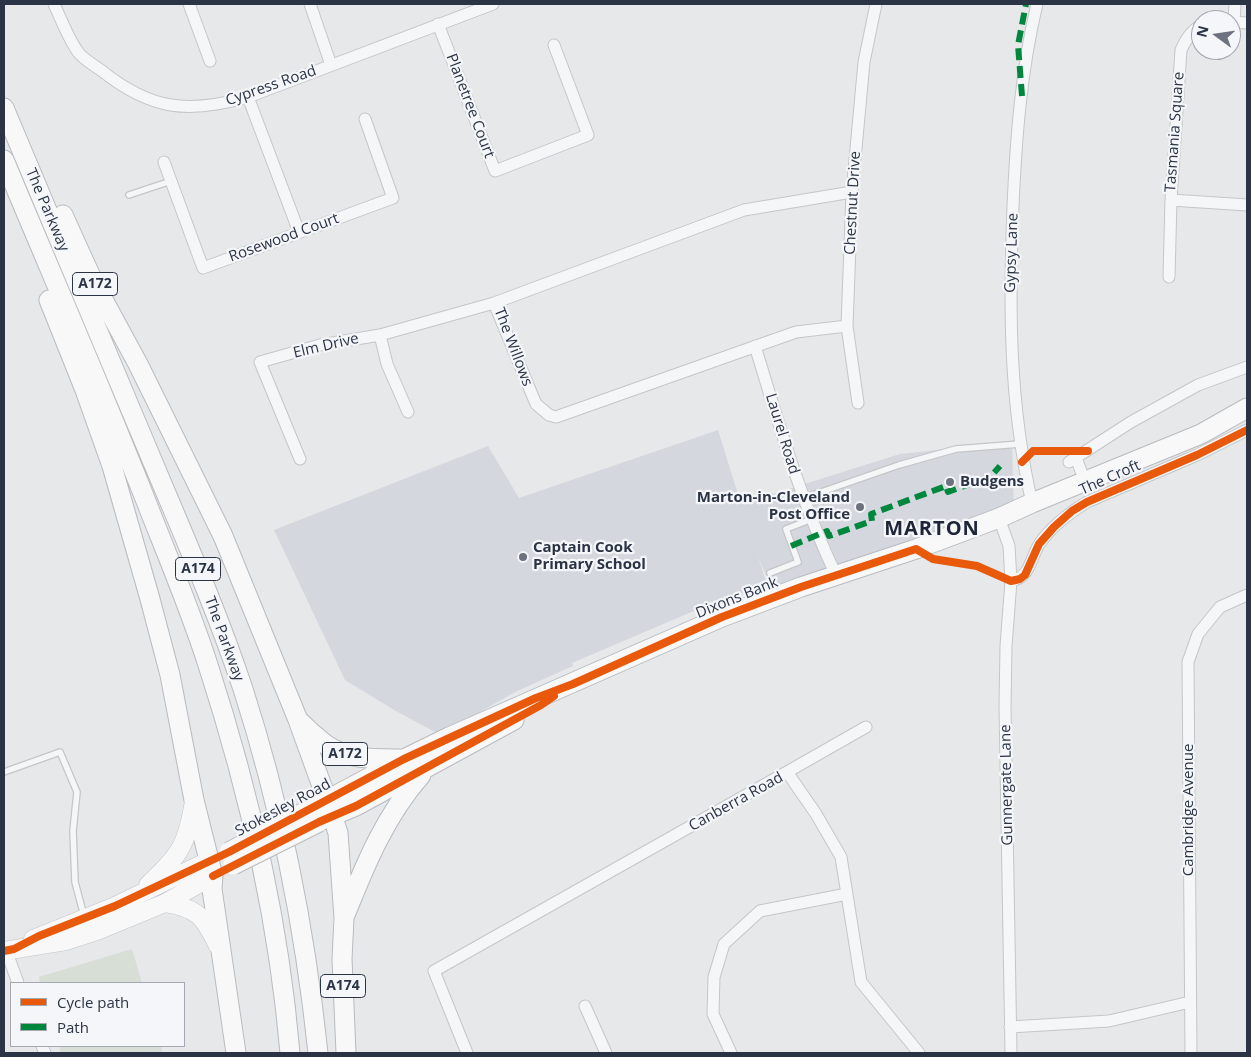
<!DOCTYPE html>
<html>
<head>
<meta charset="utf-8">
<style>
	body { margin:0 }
	#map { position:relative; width:1251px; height:1057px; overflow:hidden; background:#e6e8ea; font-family:"Open Sans",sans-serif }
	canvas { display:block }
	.frame { position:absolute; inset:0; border:5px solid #2b3445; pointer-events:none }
	.legend { position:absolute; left:10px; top:982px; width:175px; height:65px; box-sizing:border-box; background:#f4f6f9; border:1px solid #a4a8b1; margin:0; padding:6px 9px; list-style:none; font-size:15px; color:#2b3445 }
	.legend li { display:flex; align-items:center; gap:10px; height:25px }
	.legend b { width:25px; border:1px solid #a4a8b1 }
	.north { position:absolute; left:1191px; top:10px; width:50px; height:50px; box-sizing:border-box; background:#f4f6f9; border:1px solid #a4a8b1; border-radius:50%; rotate:284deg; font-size:14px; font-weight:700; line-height:20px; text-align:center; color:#2b3445 }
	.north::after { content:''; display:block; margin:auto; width:18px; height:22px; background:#6c737f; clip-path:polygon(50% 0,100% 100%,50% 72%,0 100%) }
</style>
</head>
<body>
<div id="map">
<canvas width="1251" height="1057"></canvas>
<div class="frame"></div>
<ul class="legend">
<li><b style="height:6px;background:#e8590c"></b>Cycle path</li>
<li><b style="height:6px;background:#00873e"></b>Path</li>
</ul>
<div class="north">N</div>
</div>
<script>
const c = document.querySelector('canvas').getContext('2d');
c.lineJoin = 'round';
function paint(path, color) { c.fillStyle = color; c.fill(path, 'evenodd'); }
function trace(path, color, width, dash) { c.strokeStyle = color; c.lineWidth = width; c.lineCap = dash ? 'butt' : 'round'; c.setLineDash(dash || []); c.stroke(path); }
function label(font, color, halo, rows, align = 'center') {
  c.font = font + ' "Open Sans",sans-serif'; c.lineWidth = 4.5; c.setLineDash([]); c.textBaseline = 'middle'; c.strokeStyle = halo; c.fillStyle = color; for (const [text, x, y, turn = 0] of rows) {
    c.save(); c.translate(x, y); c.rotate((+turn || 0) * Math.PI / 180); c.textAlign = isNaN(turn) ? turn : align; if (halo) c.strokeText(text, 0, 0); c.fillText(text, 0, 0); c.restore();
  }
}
const built = new Path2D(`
	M 718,430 L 741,504 L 900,454 L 1012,442 L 1014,515 L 776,600 L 758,556 L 767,585 L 689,613 L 572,663 L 573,666 L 515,692 L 478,713 L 435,732 L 394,710 L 345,680 L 274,530 L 488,446 L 519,498 Z`);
const green = new Path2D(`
	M 132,949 L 142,983 L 40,983 L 39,977 Z
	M 59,1046 L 161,1046 L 163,1053 L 61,1053 Z`);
const service = new Path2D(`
	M 129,195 L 171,181
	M 804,498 L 899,465 L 956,449 L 1020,444
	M 770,573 L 798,562 L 786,529 L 812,519
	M 4,772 L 60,752 L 77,792 L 73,831 L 75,882 L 84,916`);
const minor = new Path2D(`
	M 54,4 C 61,19 68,38 78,52 C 83,59 94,65 102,71 C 151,110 188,114 248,97 L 493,4
	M 189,4 L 210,61
	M 310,4 L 331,65
	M 1231,22 L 1247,23
	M 1234,22 L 1235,4
	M 438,24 L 495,171 L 588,135 L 554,45
	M 1201,25 C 1191,31 1186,39 1181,50 L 1171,200 L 1247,205
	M 248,97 L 299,232
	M 164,162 L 203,268 L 393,198 L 365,119
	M 1169,277 L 1171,200
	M 847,326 L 796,332 L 556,417 L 549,415 L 536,404 L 494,303 L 744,210 L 852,192
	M 380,335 L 387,364 L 408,412
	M 755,346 C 779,424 801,502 836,575
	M 858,403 L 847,326 L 852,192 L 864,62 L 876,4
	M 1076,458 L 1081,471
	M 300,459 L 260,362 L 320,345 L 380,335 L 494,303
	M 1069,462 L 1131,422 L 1198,385 L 1247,367
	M 1032,503 C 1009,403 1009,309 1013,206 C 1016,139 1021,70 1037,4
	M 999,518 L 1009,546 L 1011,581 L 1006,646 L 1005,706 L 1011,1053
	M 1011,581 C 1031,577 1030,558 1040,543 C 1052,526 1069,513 1087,502 L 1197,455 L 1247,430
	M 787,772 L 866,727
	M 6,950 L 18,983
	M 585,1006 L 606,1053
	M 1010,1027 L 1109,1021 L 1190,1002
	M 42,1046 L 45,1053
	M 467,1053 L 434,971 L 787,772 L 816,814 L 841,857 L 861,982 L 919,1053
	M 731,1053 L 713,1014 L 714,977 L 724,944 L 760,911 L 847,894
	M 1191,1053 L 1188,662 L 1198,634 L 1220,607 L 1247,595`);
const primary = new Path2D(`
	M 148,885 C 180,855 187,845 194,801
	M 165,903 C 198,908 204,917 218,946
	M 33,939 L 115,906 L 208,861
	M 4,951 L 66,941 L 97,931 L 165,903 L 213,876`);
const trunk = new Path2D(`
	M 4,108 C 53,225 103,342 152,460 C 184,536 217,611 243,689 C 281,807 305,930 318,1053
	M 4,160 C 54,280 106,398 153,519 C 172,567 192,615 208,665 C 248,788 279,924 290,1053
	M 63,215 L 92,279 L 138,364 L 223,536 L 298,720 L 327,800 L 338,833 L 344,918 L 342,959 L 346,1053
	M 49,300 L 85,390 L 112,466 L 150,599 L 170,675 L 194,800 L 213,876 L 212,889 L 236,1053
	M 299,721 C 307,729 316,737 325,744 C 347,760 374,759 400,759
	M 314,807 L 404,759 L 449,737 L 722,617 L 801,587 L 916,549 L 999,518 L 1032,503 L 1201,434 L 1247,408
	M 322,820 L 356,806 L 514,720
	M 345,915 C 365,865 385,816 421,775`);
const trunkBridge = new Path2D(`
	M 229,852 L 314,807
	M 233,865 L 319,822`);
const quiet = new Path2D(`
	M 1022,96 L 1018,45 L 1026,4
	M 791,546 L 827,531 L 829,536 L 872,521 L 871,514 L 946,486 L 948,492 L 991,476 L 1000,466`);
const cycleway = new Path2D(`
	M 1022,462 L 1033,451 L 1088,451
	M 213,876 L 319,822 L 356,806 L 541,705 L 554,696
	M 4,951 L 14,949 L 39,936 L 115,906 L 229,852 L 404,759 L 536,698 L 573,684 L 722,617 L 801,587 L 916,549 L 933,559 L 977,566 L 1011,581 L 1020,579 L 1025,575 L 1039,544 L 1054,527 L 1072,511 L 1087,502 L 1197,455 L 1247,430`);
const markers = [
	[950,482,5,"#6c737f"],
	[860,507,5,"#6c737f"],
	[523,557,5,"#6c737f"]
];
const shields = [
	[95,284,45],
	[198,569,45],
	[345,754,45],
	[343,986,45]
];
const shieldNames = [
	["A172",95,284],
	["A174",198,569],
	["A172",345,754],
	["A174",343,986]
];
const streetNames = [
	["Cypress Road",271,86,-19],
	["Planetree Court",470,106,69],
	["Tasmania Square",1175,132,-86],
	["Chestnut Drive",853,203,-87],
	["The Parkway",47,210,67],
	["Rosewood Court",284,238,-20],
	["Gypsy Lane",1012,253,-88],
	["Elm Drive",326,346,-13],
	["The Willows",513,347,69],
	["Laurel Road",782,434,73],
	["The Croft",1110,478,-24],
	["Dixons Bank",737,598,-22],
	["The Parkway",224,639,70],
	["Gunnergate Lane",1007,785,-91],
	["Canberra Road",736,802,-29],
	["Stokesley Road",283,808,-28],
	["Cambridge Avenue",1189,810,-90]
];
const poiNames = [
	["Budgens",960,482],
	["Marton-in-Cleveland",850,498,"right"],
	["Post Office",850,515,"right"],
	["Captain Cook",533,548],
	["Primary School",533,565]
];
const districtNames = [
	["MARTON",932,529]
];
paint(built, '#d4d7dd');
paint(green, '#d6ded6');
trace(service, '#c4c6c8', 8);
trace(minor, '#c4c6c8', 13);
trace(primary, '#c2c5c8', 19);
trace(trunk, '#b8bbbf', 21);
trace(service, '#f5f6f7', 5.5);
trace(minor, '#f5f6f7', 11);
trace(primary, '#f8f8f8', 18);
trace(trunk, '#f8f8f8', 19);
trace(trunkBridge, '#b8bbbf', 21, []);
trace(trunkBridge, '#f8f8f8', 19);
trace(quiet, '#00873e', 6, [12, 6]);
trace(cycleway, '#e8590c', 8);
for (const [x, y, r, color] of markers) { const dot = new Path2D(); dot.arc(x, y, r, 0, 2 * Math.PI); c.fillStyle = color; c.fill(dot); trace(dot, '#f4f6f9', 2); }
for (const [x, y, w] of shields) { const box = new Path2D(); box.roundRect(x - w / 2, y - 11.5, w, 23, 4); c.fillStyle = '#f4f6f9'; c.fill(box); trace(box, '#2b3445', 1); }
label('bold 14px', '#2b3445', null, shieldNames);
label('15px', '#2b3445', '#f4f6f9', streetNames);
label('bold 15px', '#2b3445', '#f4f6f9', poiNames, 'left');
c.letterSpacing = '1px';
label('bold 20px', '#1d2536', '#f4f6f9', districtNames);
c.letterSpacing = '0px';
</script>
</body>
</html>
